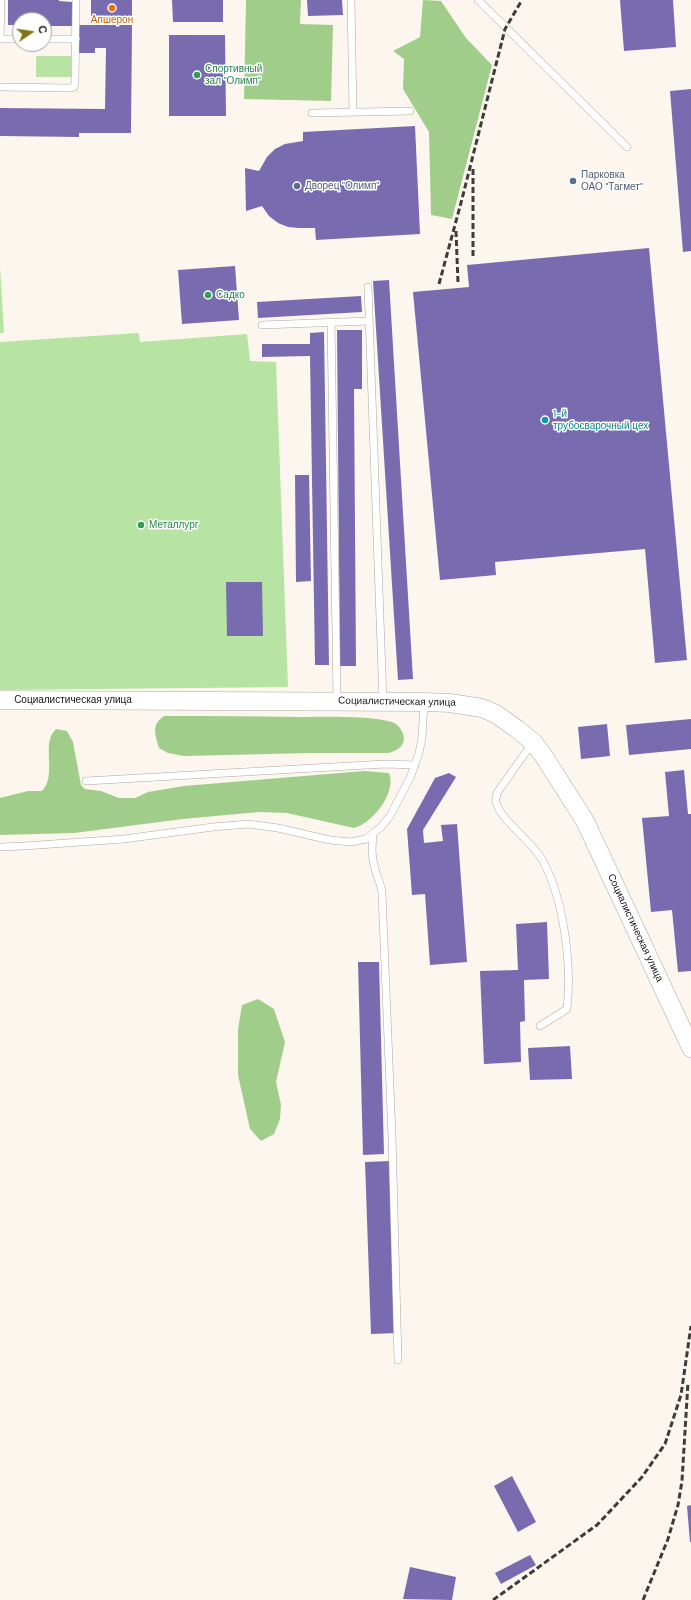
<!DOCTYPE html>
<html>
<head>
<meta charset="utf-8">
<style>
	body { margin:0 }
	#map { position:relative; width:691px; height:1600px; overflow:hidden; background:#fcf6ef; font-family:"DM Sans",sans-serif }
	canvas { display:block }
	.north { position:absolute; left:12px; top:12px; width:40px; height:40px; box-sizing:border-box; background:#fff; border:1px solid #a3a2a1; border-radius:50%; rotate:77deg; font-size:11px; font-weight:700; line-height:16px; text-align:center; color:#181614 }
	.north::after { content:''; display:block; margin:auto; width:14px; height:18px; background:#827416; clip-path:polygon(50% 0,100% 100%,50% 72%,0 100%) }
</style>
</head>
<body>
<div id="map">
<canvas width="691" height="1600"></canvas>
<div class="north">С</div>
</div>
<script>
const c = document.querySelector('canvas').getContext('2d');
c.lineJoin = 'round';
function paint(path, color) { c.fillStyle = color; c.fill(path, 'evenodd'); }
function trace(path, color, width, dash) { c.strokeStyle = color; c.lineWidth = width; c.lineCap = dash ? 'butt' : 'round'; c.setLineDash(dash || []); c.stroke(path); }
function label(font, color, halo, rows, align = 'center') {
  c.font = font + ' "DM Sans",sans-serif'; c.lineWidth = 3; c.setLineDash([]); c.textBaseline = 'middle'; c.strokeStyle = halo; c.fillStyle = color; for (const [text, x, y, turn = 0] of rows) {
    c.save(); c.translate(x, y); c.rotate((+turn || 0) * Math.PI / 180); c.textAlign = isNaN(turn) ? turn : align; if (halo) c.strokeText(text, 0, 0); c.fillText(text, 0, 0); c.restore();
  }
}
const green = new Path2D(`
	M 36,56 L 71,56 L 71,77 L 36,77 Z
	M 0,266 L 4,333 L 0,333 Z
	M 139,333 L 140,342 L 247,334 L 250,361 L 276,362 L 288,687 L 0,690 L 0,342 Z`);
const forest = new Path2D(`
	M 246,0 L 301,0 L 300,24 L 333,25 L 331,101 L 244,99 Z
	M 423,0 L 441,1 L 466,38 L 492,65 L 452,219 L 431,215 L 429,132 L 403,89 L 404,59 L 393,51 L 420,37 Z
	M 164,716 C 210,716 256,716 302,717 C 322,717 380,715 396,724 C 401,728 406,736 403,743 C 401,749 394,751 389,753 L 310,753 L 184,756 L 168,753 L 159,748 C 155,734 151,725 164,716 Z
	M 56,729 L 67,731 L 73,742 L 81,785 L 85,789 L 101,791 L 119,798 L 135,798 L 148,792 L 184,786 L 364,771 L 389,773 C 397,792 373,823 354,828 L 287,813 L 259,812 L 183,819 L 74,833 L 0,835 L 0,798 L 28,791 L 42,791 C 58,775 40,743 56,729 Z
	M 258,999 L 274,1009 L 285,1042 L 276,1082 L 281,1105 L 280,1119 L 274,1134 L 261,1141 L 250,1129 L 238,1075 L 238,1029 L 242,1005 Z`);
const building = new Path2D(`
	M 8,0 L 59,0 L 59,1 L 72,2 L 72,26 L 47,26 L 47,22 L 44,22 L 44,20 L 20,20 L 20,25 L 8,25 Z
	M 91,0 L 132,0 L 132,17 L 91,16 Z
	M 172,0 L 223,0 L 223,22 L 173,22 Z
	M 307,0 L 342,0 L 343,15 L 308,16 Z
	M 620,0 L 673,0 L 676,47 L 624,51 Z
	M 79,25 L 132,25 L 131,133 L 79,133 L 79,137 L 0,136 L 0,108 L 105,109 L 106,48 L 95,48 L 95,53 L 79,53 Z
	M 169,35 L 225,35 L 226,116 L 169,116 Z
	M 691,89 L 691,251 L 683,252 L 670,91 Z
	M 415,126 L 420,234 L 316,240 L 315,228 L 299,228 L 288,227 L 278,223 L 269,216 L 262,206 L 246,211 L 245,168 L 259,171 L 267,157 L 275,149 L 285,144 L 303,141 L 303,132 Z
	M 649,248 L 687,660 L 655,663 L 645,549 L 495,562 L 496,575 L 440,580 L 413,292 L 469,287 L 467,265 Z
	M 235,266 L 239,320 L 182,324 L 178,270 Z
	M 389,280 L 413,679 L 398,680 L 373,281 Z
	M 361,296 L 362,312 L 258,318 L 257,302 Z
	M 337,330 L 362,330 L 362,389 L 354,389 L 356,666 L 340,666 Z
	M 324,332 L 329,665 L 315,665 L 310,356 L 262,357 L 262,344 L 310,344 L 310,333 Z
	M 295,475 L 309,475 L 311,581 L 296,582 Z
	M 226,582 L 262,582 L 263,636 L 227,636 Z
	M 691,719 L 691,749 L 629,755 L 626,725 Z
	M 607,724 L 610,756 L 581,759 L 578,727 Z
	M 684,770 L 688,814 L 691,814 L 691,971 L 678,972 L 672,910 L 651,912 L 642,818 L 669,816 L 665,772 Z
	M 449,773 L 456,777 L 423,830 L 424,843 L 443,841 L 441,825 L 457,824 L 467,962 L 430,965 L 425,894 L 412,895 L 407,829 L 435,778 Z
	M 547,922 L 549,979 L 524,980 L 525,1021 L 520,1022 L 521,1062 L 484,1064 L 480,971 L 518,970 L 516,924 Z
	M 358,962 L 379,962 L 384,1154 L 363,1155 Z
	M 570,1046 L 572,1079 L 530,1080 L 528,1048 Z
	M 391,1161 L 396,1333 L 371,1334 L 365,1162 Z
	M 512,1476 L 536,1522 L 518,1532 L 494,1486 Z
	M 691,1505 L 691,1542 L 690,1542 L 687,1506 Z
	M 530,1555 L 536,1565 L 501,1584 L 495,1573 Z
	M 410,1567 L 456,1577 L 452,1600 L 403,1599 Z`);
const service = new Path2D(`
	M 351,0 L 353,112
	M 478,0 L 627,147
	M 0,39 L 1,0
	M 1,39 L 20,39
	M 44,39 L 76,39
	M 0,87 L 70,88 L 74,87 L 75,83 L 76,0
	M 312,113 L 410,111
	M 368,287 L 383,701
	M 331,322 L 337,698
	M 262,325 L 369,321
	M 533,742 L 497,793 C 497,796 495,800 496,802 C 500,820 533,842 543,861 C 564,901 572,964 567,1009 L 540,1026
	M 86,781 L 385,764 L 415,765
	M 373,834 C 372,846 371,857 375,869 C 377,877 381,884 382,893 L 392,1136 L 398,1360
	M 0,847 L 24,846 L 124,839 L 213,827 L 248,824 L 278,828 L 330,840 L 351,842 L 366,839 L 381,827 L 390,816 L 410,778 L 419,753 L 422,738 L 424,702`);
const tertiary = new Path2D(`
	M 0,700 L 424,702 L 450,703 L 482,708 L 496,714 L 517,729 L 533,742 L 543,755 L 585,821 L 691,1048`);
const rail = new Path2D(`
	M 473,169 L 473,257
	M 456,231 L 458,283
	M 439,284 L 462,199 L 505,29 L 522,0
	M 493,1600 L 597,1525 L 642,1477 L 665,1444 L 681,1395 L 691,1326
	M 643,1600 L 668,1539 L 678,1505 L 682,1481 L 688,1382`);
const markers = [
	[112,8,4,"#e8710a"],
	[197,75,4,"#2e9e5b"],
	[573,181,4,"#5c6f8a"],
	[297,186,4,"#5c6f8a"],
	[208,295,4,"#2e9e5b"],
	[545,420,4,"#0f9aa8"],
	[141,525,4,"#2e9e5b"]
];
const foodNames = [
	["Апшерон",112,20]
];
const leisureNames = [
	["Спортивный",205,69],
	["зал \"Олимп\"",205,81],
	["Садко",216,295],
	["Металлург",149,525]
];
const serviceNames = [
	["Парковка",581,175],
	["ОАО \"Тагмет\"",581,187],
	["Дворец \"Олимп\"",305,186]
];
const cultureNames = [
	["1-й",553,414],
	["трубосварочный цех",553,426]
];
const streetNames = [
	["Социалистическая улица",73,700],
	["Социалистическая улица",397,702,1],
	["Социалистическая улица",635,928,65]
];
paint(green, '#b7e4a2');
paint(forest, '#a0ce8a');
paint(building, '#796bb0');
trace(service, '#ada8a1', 8);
trace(tertiary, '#ada8a1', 19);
trace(service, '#fff', 7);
trace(tertiary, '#fff', 18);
trace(rail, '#3e3c39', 3, [6, 3]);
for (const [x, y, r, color] of markers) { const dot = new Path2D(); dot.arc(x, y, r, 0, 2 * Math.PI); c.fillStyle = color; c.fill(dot); trace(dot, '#fff', 1.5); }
label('10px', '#c56008', '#fff', foodNames);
label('10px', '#27864d', '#fff', leisureNames, 'left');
label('10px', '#4e5e75', '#fff', serviceNames, 'left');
label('10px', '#0d838f', '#fff', cultureNames, 'left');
label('10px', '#181614', '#fff', streetNames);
</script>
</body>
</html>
